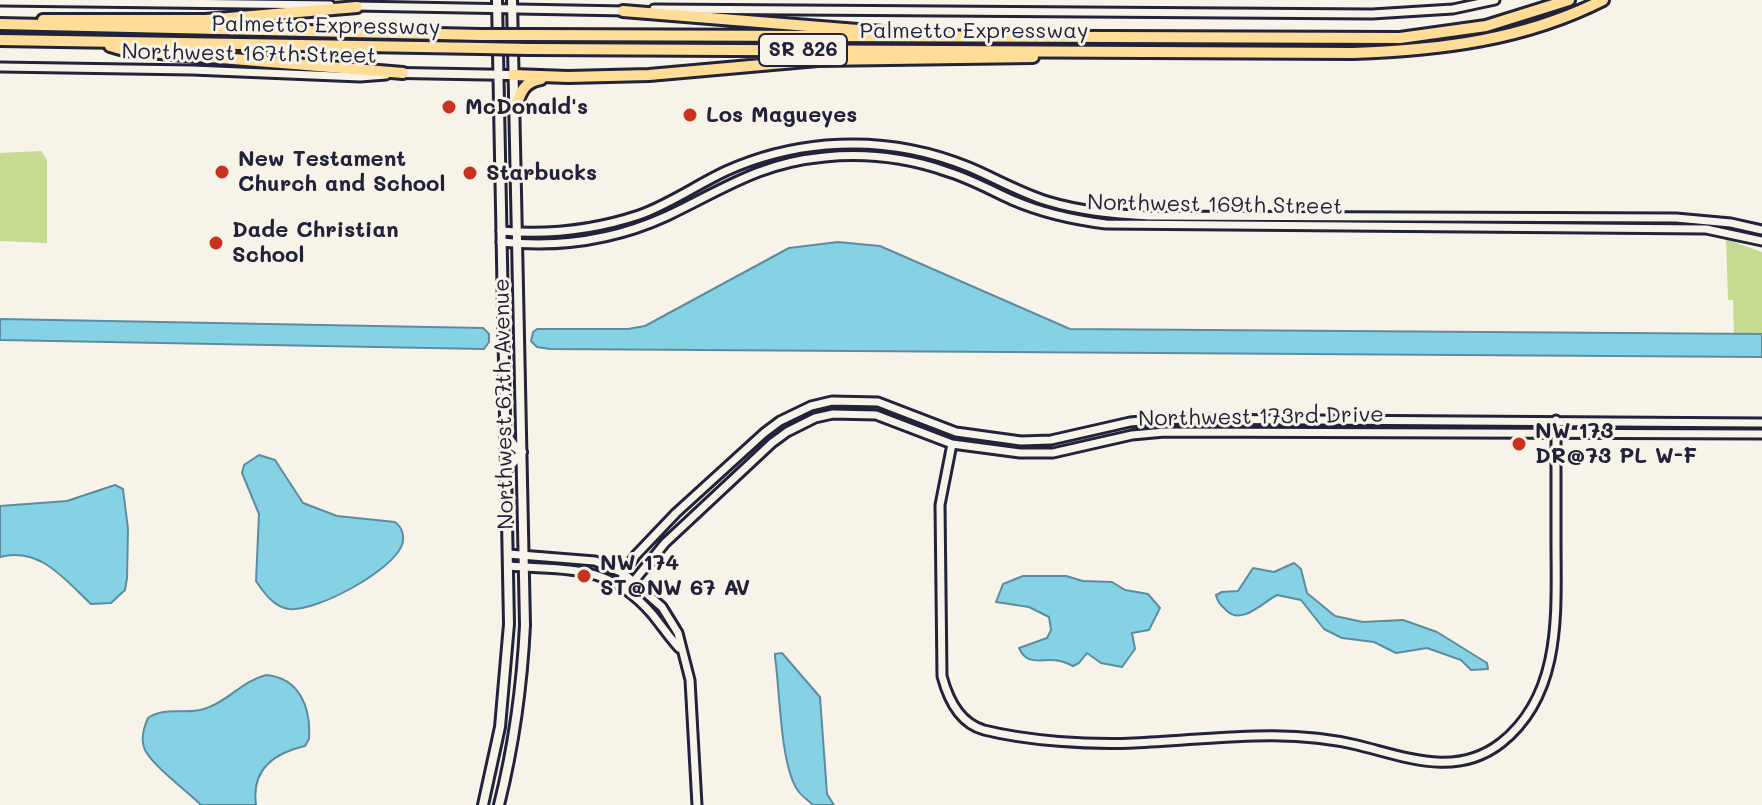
<!DOCTYPE html>
<html>
<head>
<meta charset="utf-8">
<style>
	body { margin:0 }
	canvas { display:block; background:#f7f3e8 }
</style>
</head>
<body>
<canvas width="1762" height="805"></canvas>
<script>
const c = document.querySelector('canvas').getContext('2d');
c.lineJoin = 'round';
function paint(path, color) { c.fillStyle = color; c.fill(path, 'evenodd'); }
function trace(path, color, width, dash) { c.strokeStyle = color; c.lineWidth = width; c.lineCap = dash ? 'butt' : 'round'; c.setLineDash(dash || []); c.stroke(path); }
function label(font, color, halo, rows, align = 'center') {
  c.font = font + ' Mali,sans-serif'; c.lineWidth = 6; c.setLineDash([]); c.textBaseline = 'middle'; c.strokeStyle = halo; c.fillStyle = color; for (const [text, x, y, turn = 0] of rows) {
    c.save(); c.translate(x, y); c.rotate((+turn || 0) * Math.PI / 180); c.textAlign = isNaN(turn) ? turn : align; if (halo) c.strokeText(text, 0, 0); c.fillText(text, 0, 0); c.restore();
  }
}
const green = new Path2D(`
	M 41,151 L 47,160 L 47,243 L 0,241 L 0,153 Z
	M 1726,239 L 1762,252 L 1762,334 L 1734,334 L 1733,300 L 1728,300 Z`);
const water = new Path2D(`
	M 838,242 L 880,246 L 1070,329 L 1762,334 L 1762,357 L 550,349 L 537,347 L 531,341 L 533,332 L 537,329 L 628,329 L 645,326 L 789,248 Z
	M 0,319 L 483,328 L 489,334 L 489,342 L 484,349 L 0,340 Z
	M 259,455 L 275,460 L 303,503 L 337,516 L 395,522 C 402,527 405,536 402,545 C 393,570 317,612 289,609 C 274,607 264,593 256,581 L 259,514 L 242,473 L 244,465 Z
	M 115,485 L 123,489 L 128,529 L 127,578 L 125,590 L 111,603 L 91,604 C 65,580 40,546 0,557 L 0,506 L 67,501 Z
	M 1294,563 L 1301,569 L 1307,593 L 1335,616 L 1363,622 L 1403,620 L 1437,632 L 1487,663 L 1488,669 L 1471,670 L 1461,660 L 1427,648 L 1396,653 L 1374,642 L 1342,638 L 1324,629 L 1301,600 L 1277,595 C 1262,603 1242,625 1227,611 C 1221,605 1218,603 1216,595 L 1222,592 L 1238,591 L 1253,568 L 1274,572 Z
	M 1023,576 L 1066,576 L 1083,581 L 1112,582 L 1125,590 L 1148,594 L 1160,608 L 1149,630 L 1132,633 L 1135,649 L 1122,667 L 1101,663 L 1087,653 L 1079,663 L 1073,666 C 1069,664 1065,662 1060,661 C 1043,657 1028,668 1019,648 L 1047,638 L 1051,630 L 1049,617 L 1029,607 L 996,602 L 1003,584 Z
	M 782,653 L 820,697 L 827,794 L 834,805 L 813,805 C 809,801 803,797 799,792 C 780,769 780,689 775,657 L 775,654 Z
	M 266,675 C 300,678 311,708 309,739 L 305,746 C 274,753 251,769 256,805 L 201,805 C 187,791 153,766 145,750 C 140,740 144,727 148,718 C 165,706 185,715 204,709 C 228,702 240,682 266,675 Z`);
const tertiary = new Path2D(`
	M 0,1 L 330,5
	M 355,6 L 626,11
	M 654,9 L 1372,14 L 1453,9 L 1495,0
	M 0,67 L 192,70 L 360,77 L 386,75
	M 501,231 C 548,235 594,230 639,215 C 670,204 696,185 726,171 C 757,157 792,148 826,145 C 874,141 923,148 969,167 C 995,178 1019,192 1047,201 C 1080,211 1114,214 1149,216 L 1676,218 L 1731,223 L 1762,230
	M 501,242 C 558,248 615,240 667,216 C 724,189 759,163 825,157 C 866,153 907,158 945,171 C 969,178 990,190 1012,200 C 1042,213 1074,220 1106,224 L 1706,229 L 1762,241
	M 952,444 L 940,505 L 942,676 C 948,699 959,723 984,730 C 1028,741 1089,745 1134,743 C 1209,740 1283,727 1357,745 C 1406,757 1456,778 1501,743 C 1563,694 1556,611 1556,541 C 1556,501 1556,461 1556,420
	M 508,554 L 595,561 L 623,573 L 662,607 L 678,633 L 690,680 L 697,805
	M 509,566 C 569,571 608,563 652,614 C 661,625 669,637 679,648
	M 622,587 L 623,573 L 636,555 L 676,513 L 764,433 L 780,421 L 811,406 L 832,401 L 878,402 L 956,432 L 1021,441 L 1051,440 L 1130,422 L 1164,419 L 1762,423
	M 622,587 L 634,581 L 665,543 L 772,443 L 787,432 L 815,418 L 833,414 L 876,415 L 952,444 L 1020,453 L 1053,453 L 1132,435 L 1165,432 L 1762,434`);
const secondary = new Path2D(`
	M 403,73 L 513,75
	M 506,434 L 515,447 L 522,452 L 508,468
	M 483,805 L 500,727 L 509,624 L 497,0
	M 499,805 C 514,745 522,687 525,625 L 512,0`);
const motorway = new Path2D(`
	M 623,11 L 895,33
	M 43,20 L 205,20 L 357,7
	M 0,24 L 481,35
	M 528,35 L 1400,38 L 1486,26 L 1569,0
	M 0,40 L 481,48
	M 110,46 L 124,50 L 403,73
	M 528,49 L 1353,53 C 1440,50 1524,40 1603,0
	M 513,75 L 568,77 L 649,75 L 818,60 L 1033,57
	M 514,111 C 520,95 522,82 541,79`);
const motorwayBridge = new Path2D(`
	M 481,35 L 528,35
	M 481,48 L 528,49`);
const markers = [
	[449,107,8,"#c8321e"],
	[690,115,8,"#c8321e"],
	[222,172,8,"#c8321e"],
	[470,173,8,"#c8321e"],
	[216,243,8,"#c8321e"],
	[1519,444,8,"#c8321e"],
	[584,576,8,"#c8321e"]
];
const shields = [
	[803,50,88]
];
const shieldNames = [
	["SR 826",803,50]
];
const streetNames = [
	["Palmetto Expressway",326,26,1],
	["Palmetto Expressway",974,31],
	["Northwest 167th Street",249,54,1],
	["Northwest 169th Street",1215,205,1],
	["Northwest 67th Avenue",504,404,-91],
	["Northwest 173rd Drive",1261,417,-1]
];
const poiNames = [
	["McDonald's",465,107],
	["Los Magueyes",706,115],
	["New Testament",238,159],
	["Church and School",238,184],
	["Starbucks",486,173],
	["Dade Christian",232,230],
	["School",232,255],
	["NW 173",1535,431],
	["DR@73 PL W-F",1535,456],
	["NW 174",600,563],
	["ST@NW 67 AV",600,588]
];
paint(green, '#c4db91');
paint(water, '#85d2e4');
trace(water, '#5d8ca0', 2);
trace(tertiary, '#22223b', 13);
trace(secondary, '#22223b', 14);
trace(motorway, '#22223b', 16);
trace(tertiary, '#f7f3e8', 7);
trace(secondary, '#f7f3e8', 8);
trace(motorway, '#ffdd96', 10);
trace(motorwayBridge, '#22223b', 16, []);
trace(motorwayBridge, '#ffdd96', 10);
for (const [x, y, r, color] of markers) { const dot = new Path2D(); dot.arc(x, y, r, 0, 2 * Math.PI); c.fillStyle = color; c.fill(dot); trace(dot, '#f7f3e8', 3); }
for (const [x, y, w] of shields) { const box = new Path2D(); box.roundRect(x - w / 2, y - 16, w, 32, 6); c.fillStyle = '#f7f3e8'; c.fill(box); trace(box, '#22223b', 2); }
label('bold 20px', '#22223b', null, shieldNames);
label('22px', '#22223b', '#f7f3e8', streetNames);
label('bold 22px', '#22223b', '#f7f3e8', poiNames, 'left');
</script>
</body>
</html>
